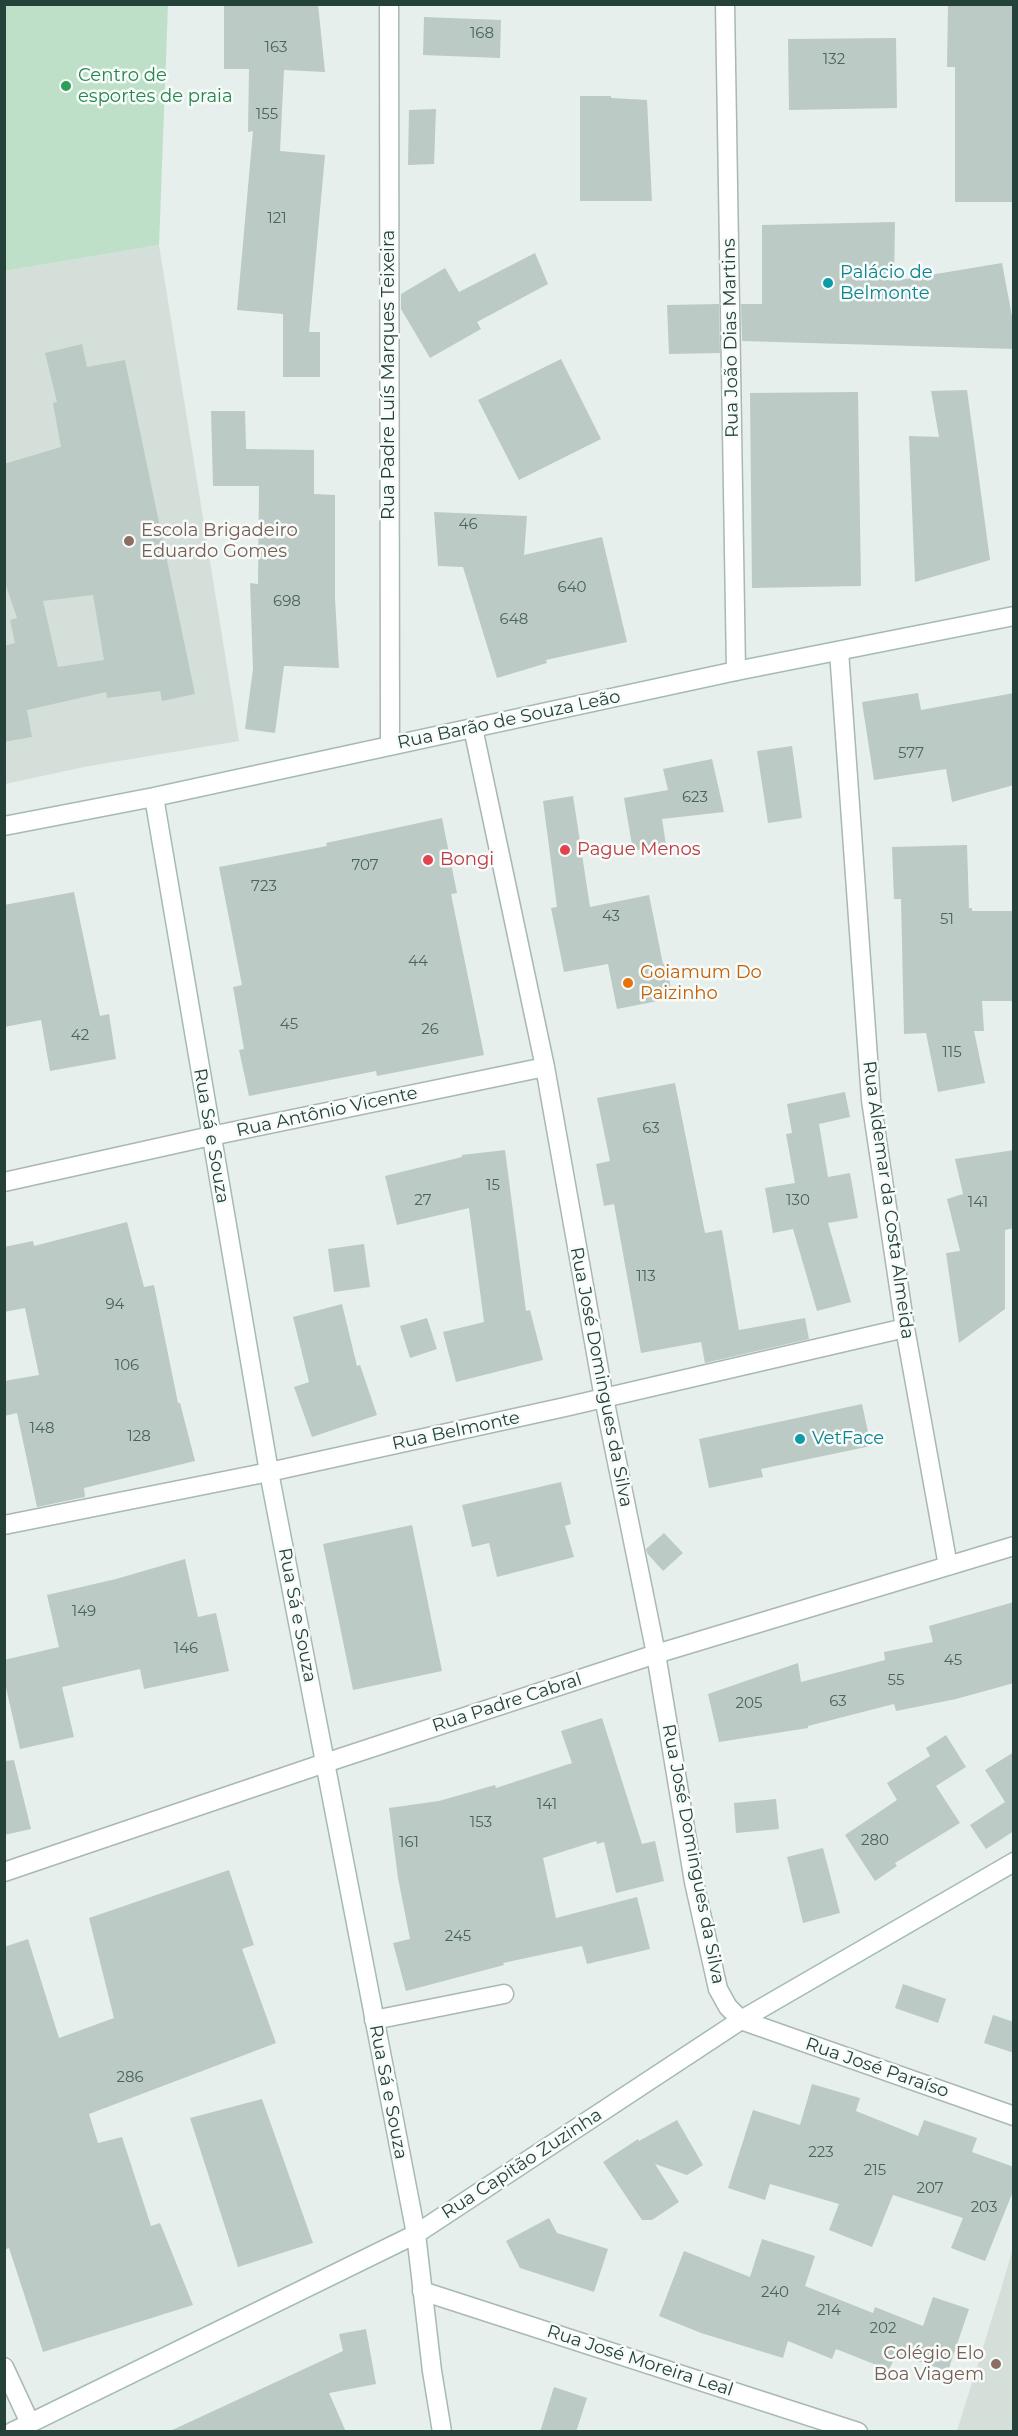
<!DOCTYPE html>
<html>
<head>
<meta charset="utf-8">
<style>
	body { margin:0 }
	#map { position:relative; width:1018px; height:2436px; overflow:hidden; background:#e6efeb; font-family:Montserrat,sans-serif }
	canvas { display:block }
	.frame { position:absolute; inset:0; border:6px solid #24423a; pointer-events:none }
</style>
</head>
<body>
<div id="map">
<canvas width="1018" height="2436"></canvas>
<div class="frame"></div>
</div>
<script>
const c = document.querySelector('canvas').getContext('2d');
c.lineJoin = 'round';
function paint(path, color) { c.fillStyle = color; c.fill(path, 'evenodd'); }
function trace(path, color, width, dash) { c.strokeStyle = color; c.lineWidth = width; c.lineCap = dash ? 'butt' : 'round'; c.setLineDash(dash || []); c.stroke(path); }
function label(font, color, halo, rows, align = 'center') {
  c.font = font + ' Montserrat,sans-serif'; c.lineWidth = 5; c.setLineDash([]); c.textBaseline = 'middle'; c.strokeStyle = halo; c.fillStyle = color; for (const [text, x, y, turn = 0] of rows) {
    c.save(); c.translate(x, y); c.rotate((+turn || 0) * Math.PI / 180); c.textAlign = isNaN(turn) ? turn : align; if (halo) c.strokeText(text, 0, 0); c.fillText(text, 0, 0); c.restore();
  }
}
const built = new Path2D(`
	M 159,245 L 239,741 L 89,766 L 5,784 L 5,271 Z
	M 1013,2248 L 1013,2431 L 957,2431 L 999,2296 Z`);
const green = new Path2D(`
	M 5,4 L 168,5 L 159,245 L 5,271 Z`);
const building = new Path2D(`
	M 224,4 L 318,4 L 325,72 L 284,70 L 280,151 L 325,155 L 309,332 L 320,332 L 320,377 L 283,377 L 283,314 L 237,310 L 253,131 L 248,132 L 249,69 L 224,69 Z
	M 948,4 L 1014,4 L 1014,202 L 955,202 L 955,67 L 947,67 Z
	M 424,17 L 501,20 L 500,58 L 423,55 Z
	M 896,38 L 897,108 L 789,110 L 788,39 Z
	M 580,96 L 611,96 L 611,98 L 647,100 L 652,201 L 580,201 Z
	M 436,109 L 434,164 L 408,165 L 409,110 Z
	M 895,222 L 894,281 L 1002,263 L 1014,327 L 1014,349 L 742,341 L 741,304 L 762,304 L 762,225 Z
	M 535,253 L 548,284 L 477,322 L 481,329 L 430,358 L 401,309 L 401,294 L 445,268 L 459,292 Z
	M 719,304 L 720,353 L 669,354 L 667,305 Z
	M 82,344 L 87,367 L 125,360 L 195,694 L 162,701 L 160,691 L 107,698 L 106,692 L 27,710 L 32,737 L 4,742 L 4,646 L 15,643 L 10,620 L 17,618 L 4,580 L 4,464 L 61,447 L 53,403 L 57,402 L 45,353 ZM 93,595 L 104,660 L 58,667 L 43,601 Z
	M 561,359 L 601,439 L 519,480 L 478,400 Z
	M 967,390 L 990,560 L 915,582 L 909,436 L 939,437 L 931,391 Z
	M 858,392 L 861,586 L 752,588 L 750,393 Z
	M 211,411 L 245,411 L 246,449 L 314,450 L 314,494 L 335,495 L 335,598 L 339,668 L 284,666 L 275,733 L 245,729 L 253,669 L 250,583 L 258,584 L 259,486 L 213,486 Z
	M 434,512 L 527,516 L 524,555 L 602,537 L 627,642 L 546,660 L 547,663 L 497,678 L 463,567 L 438,566 Z
	M 918,693 L 921,710 L 1014,693 L 1014,785 L 952,802 L 946,769 L 874,780 L 862,702 Z
	M 792,746 L 802,818 L 768,823 L 757,751 Z
	M 712,759 L 724,812 L 662,819 L 666,845 L 633,851 L 624,798 L 668,790 L 663,769 Z
	M 573,796 L 590,907 L 649,895 L 663,964 L 666,964 L 673,998 L 617,1009 L 608,964 L 564,972 L 551,908 L 557,907 L 543,801 Z
	M 442,818 L 457,893 L 451,894 L 484,1055 L 377,1076 L 376,1071 L 249,1096 L 239,1050 L 244,1049 L 233,987 L 242,985 L 219,867 L 327,846 L 326,843 Z
	M 967,845 L 969,908 L 972,908 L 972,911 L 1014,911 L 1014,1001 L 982,1001 L 984,1031 L 974,1031 L 985,1083 L 938,1092 L 926,1033 L 904,1034 L 901,899 L 894,899 L 892,847 Z
	M 74,892 L 100,1016 L 109,1014 L 116,1059 L 50,1071 L 41,1020 L 4,1027 L 4,905 Z
	M 675,1083 L 705,1233 L 722,1230 L 739,1330 L 805,1318 L 809,1339 L 705,1363 L 701,1342 L 641,1353 L 614,1204 L 604,1206 L 596,1164 L 610,1161 L 597,1098 Z
	M 845,1092 L 850,1117 L 819,1124 L 828,1177 L 850,1173 L 858,1218 L 828,1223 L 851,1302 L 817,1311 L 793,1229 L 773,1233 L 765,1188 L 795,1183 L 786,1134 L 792,1133 L 787,1104 Z
	M 505,1150 L 526,1311 L 530,1310 L 543,1360 L 456,1382 L 443,1332 L 484,1322 L 469,1208 L 397,1225 L 385,1176 L 462,1157 L 462,1155 Z
	M 1014,1150 L 1014,1228 L 1005,1230 L 1005,1309 L 959,1343 L 946,1253 L 960,1251 L 947,1199 L 963,1194 L 955,1159 Z
	M 127,1222 L 144,1287 L 154,1285 L 178,1403 L 180,1403 L 195,1461 L 84,1488 L 85,1497 L 37,1507 L 17,1413 L 4,1416 L 4,1381 L 39,1375 L 25,1308 L 4,1312 L 4,1247 L 33,1241 L 34,1246 Z
	M 364,1244 L 370,1287 L 334,1292 L 328,1249 Z
	M 342,1304 L 357,1366 L 360,1365 L 377,1415 L 312,1437 L 294,1387 L 309,1382 L 293,1317 Z
	M 427,1318 L 437,1349 L 410,1358 L 400,1326 Z
	M 862,1404 L 871,1446 L 761,1469 L 763,1477 L 709,1488 L 699,1439 Z
	M 561,1482 L 571,1524 L 565,1526 L 574,1557 L 497,1577 L 489,1543 L 472,1547 L 462,1505 Z
	M 412,1525 L 442,1671 L 353,1690 L 323,1544 Z
	M 664,1533 L 683,1553 L 663,1571 L 647,1553 L 646,1549 Z
	M 185,1559 L 198,1617 L 216,1613 L 229,1671 L 144,1689 L 140,1669 L 62,1687 L 74,1737 L 20,1749 L 4,1679 L 4,1660 L 59,1647 L 47,1595 L 116,1579 Z
	M 1014,1602 L 1014,1683 L 956,1699 L 896,1711 L 894,1704 L 808,1726 L 808,1728 L 719,1742 L 708,1694 L 798,1663 L 801,1682 L 885,1660 L 884,1652 L 933,1642 L 929,1626 Z
	M 602,1718 L 642,1844 L 655,1841 L 664,1881 L 616,1893 L 604,1842 L 597,1844 L 596,1841 L 543,1858 L 556,1918 L 637,1897 L 650,1949 L 587,1964 L 582,1946 L 503,1963 L 504,1965 L 406,1991 L 393,1943 L 410,1939 L 398,1878 L 389,1808 L 439,1801 L 495,1785 L 496,1788 L 572,1763 L 561,1731 Z
	M 946,1735 L 966,1767 L 936,1786 L 960,1823 L 895,1863 L 897,1866 L 875,1881 L 845,1835 L 897,1800 L 887,1783 L 930,1756 L 926,1748 Z
	M 1014,1752 L 1014,1831 L 986,1849 L 970,1825 L 1005,1802 L 985,1770 Z
	M 14,1760 L 31,1829 L 4,1835 L 4,1761 Z
	M 776,1799 L 779,1829 L 736,1833 L 734,1803 Z
	M 823,1848 L 840,1913 L 803,1923 L 787,1857 Z
	M 229,1870 L 254,1945 L 242,1949 L 276,2043 L 89,2114 L 98,2143 L 122,2137 L 151,2226 L 160,2223 L 193,2305 L 43,2352 L 9,2248 L 4,2250 L 4,1947 L 28,1939 L 59,2038 L 114,2018 L 89,1918 Z
	M 903,1984 L 946,1999 L 938,2023 L 895,2008 Z
	M 993,2015 L 1014,2022 L 1014,2053 L 984,2043 Z
	M 812,2084 L 860,2098 L 856,2111 L 918,2136 L 924,2120 L 977,2138 L 972,2152 L 1014,2167 L 1014,2189 L 985,2261 L 951,2248 L 963,2218 L 893,2195 L 872,2247 L 829,2230 L 839,2204 L 770,2184 L 765,2200 L 728,2188 L 753,2110 L 800,2125 Z
	M 262,2099 L 313,2243 L 238,2267 L 190,2118 Z
	M 677,2120 L 703,2165 L 687,2175 L 655,2164 L 679,2202 L 652,2220 L 642,2220 L 603,2162 L 638,2139 L 639,2141 Z
	M 549,2218 L 557,2233 L 608,2249 L 594,2292 L 520,2268 L 506,2241 Z
	M 762,2239 L 815,2256 L 805,2286 L 873,2313 L 875,2307 L 923,2326 L 933,2297 L 969,2309 L 948,2371 L 896,2354 L 889,2370 L 836,2349 L 832,2359 L 788,2341 L 783,2358 L 701,2333 L 659,2316 L 684,2251 L 750,2277 Z
	M 366,2329 L 376,2384 L 329,2393 L 346,2432 L 168,2432 L 343,2351 L 339,2334 Z
	M 554,2387 L 587,2398 L 576,2432 L 540,2432 Z`);
const street = new Path2D(`
	M 389,4 L 390,745
	M 725,4 L 736,671
	M 839,651 L 871,1100 L 905,1328 L 948,1566
	M 473,728 L 545,1067 L 604,1398 L 656,1654 L 694,1882 L 718,1989 L 728,2007 L 741,2020 L 1014,2116
	M 4,1182 L 211,1136 L 545,1067
	M 4,1525 L 269,1472 L 565,1407 L 905,1328
	M 4,1872 L 325,1763 L 656,1654 L 1014,1546
	M 374,2020 L 504,1994
	M 422,2291 L 858,2432
	M 4,2367 L 30,2423`);
const secondary = new Path2D(`
	M 154,797 L 269,1472 L 416,2234 L 432,2371 L 442,2432
	M 4,826 L 154,797 L 736,671 L 1014,616
	M 12,2432 L 416,2234 L 741,2020 L 1014,1862`);
const markers = [
	[66,86,6,"#2e9e5b"],
	[828,283,6,"#0f9aa8"],
	[129,541,6,"#8d6e63"],
	[565,850,6,"#e0444e"],
	[428,860,6,"#e0444e"],
	[628,983,6,"#e8710a"],
	[800,1439,6,"#0f9aa8"],
	[996,2364,6,"#8d6e63"]
];
const numberNames = [
	["168",482,34],
	["163",276,48],
	["132",834,60],
	["155",267,115],
	["121",277,219],
	["46",468,525],
	["640",572,588],
	["698",287,602],
	["648",514,620],
	["577",911,754],
	["623",695,798],
	["707",365,866],
	["723",264,887],
	["43",611,917],
	["51",947,920],
	["44",418,962],
	["45",289,1025],
	["26",430,1030],
	["42",80,1036],
	["115",952,1053],
	["63",651,1129],
	["15",493,1186],
	["27",423,1201],
	["130",798,1201],
	["141",978,1203],
	["113",646,1277],
	["94",115,1305],
	["106",127,1366],
	["148",42,1429],
	["128",139,1437],
	["149",84,1612],
	["146",186,1649],
	["45",953,1661],
	["55",896,1681],
	["63",838,1702],
	["205",749,1704],
	["141",547,1805],
	["153",481,1823],
	["280",875,1841],
	["161",409,1843],
	["245",458,1937],
	["286",130,2078],
	["223",821,2153],
	["215",875,2171],
	["207",930,2189],
	["203",984,2208],
	["240",775,2293],
	["214",829,2311],
	["202",883,2329]
];
const leisureNames = [
	["Centro de",78,76],
	["esportes de praia",78,97]
];
const cultureNames = [
	["Palácio de",840,273],
	["Belmonte",840,294],
	["VetFace",812,1439]
];
const streetNames = [
	["Rua João Dias Martins",731,338,-91],
	["Rua Padre Luís Marques Teixeira",389,375,-90],
	["Rua Barão de Souza Leão",509,720,-12],
	["Rua Antônio Vicente",327,1112,-12],
	["Rua Sá e Souza",211,1136,80],
	["Rua Aldemar da Costa Almeida",888,1200,82],
	["Rua José Domingues da Silva",601,1377,79],
	["Rua Belmonte",456,1431,-12],
	["Rua Sá e Souza",297,1615,79],
	["Rua Padre Cabral",507,1703,-18],
	["Rua José Domingues da Silva",693,1854,79],
	["Rua José Paraíso",877,2068,19],
	["Rua Sá e Souza",388,2092,79],
	["Rua Capitão Zuzinha",522,2164,-33],
	["Rua José Moreira Leal",640,2361,18]
];
const educationNames = [
	["Escola Brigadeiro",141,531],
	["Eduardo Gomes",141,552],
	["Colégio Elo",984,2354,"right"],
	["Boa Viagem",984,2375,"right"]
];
const healthNames = [
	["Pague Menos",577,850],
	["Bongi",440,860]
];
const foodNames = [
	["Goiamum Do",640,973],
	["Paizinho",640,994]
];
paint(built, '#d4dfda');
paint(green, '#bfe0c8');
paint(building, '#bbcac4');
trace(street, '#a8b8b2', 21);
trace(secondary, '#a4bbb3', 21);
trace(street, '#fff', 18);
trace(secondary, '#fff', 18);
for (const [x, y, r, color] of markers) { const dot = new Path2D(); dot.arc(x, y, r, 0, 2 * Math.PI); c.fillStyle = color; c.fill(dot); trace(dot, '#f7fbf9', 2); }
label('15px', '#4a645c', null, numberNames);
label('18px', '#27864d', '#f7fbf9', leisureNames, 'left');
label('18px', '#0d838f', '#f7fbf9', cultureNames, 'left');
label('18px', '#24423a', '#f7fbf9', streetNames);
label('18px', '#785e54', '#f7fbf9', educationNames, 'left');
label('18px', '#be3a42', '#f7fbf9', healthNames, 'left');
label('18px', '#c56008', '#f7fbf9', foodNames, 'left');
</script>
</body>
</html>
